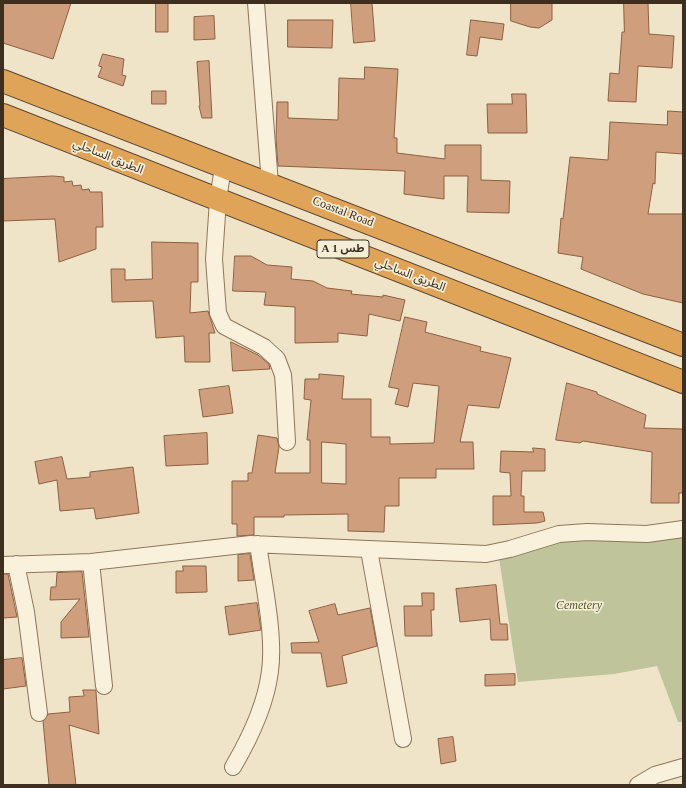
<!DOCTYPE html>
<html>
<head>
<meta charset="utf-8">
<style>
	body { margin:0 }
	#map { position:relative; width:686px; height:788px; overflow:hidden; background:#f0e4c8; font-family:"Times New Roman",serif }
	canvas { display:block }
	.frame { position:absolute; inset:0; border:4px solid #3d2e20; pointer-events:none }
</style>
</head>
<body>
<div id="map">
<canvas width="686" height="788"></canvas>
<div class="frame"></div>
</div>
<script>
const c = document.querySelector('canvas').getContext('2d');
c.lineJoin = 'round';
function paint(path, color) { c.fillStyle = color; c.fill(path, 'evenodd'); }
function trace(path, color, width, dash) { c.strokeStyle = color; c.lineWidth = width; c.lineCap = dash ? 'butt' : 'round'; c.setLineDash(dash || []); c.stroke(path); }
function label(font, color, halo, rows, align = 'center') {
  c.font = font + ' "Times New Roman","Noto Sans Arabic",serif'; c.lineWidth = 3.5; c.setLineDash([]); c.textBaseline = 'middle'; c.strokeStyle = halo; c.fillStyle = color; for (const [text, x, y, turn = 0] of rows) {
    c.save(); c.translate(x, y); c.rotate((+turn || 0) * Math.PI / 180); c.textAlign = isNaN(turn) ? turn : align; if (halo) c.strokeText(text, 0, 0); c.fillText(text, 0, 0); c.restore();
  }
}
const cemetery = new Path2D(`
	M 683,534 L 683,722 L 678,722 L 657,666 L 614,674 L 518,682 L 499,558 L 540,543 Z`);
const building = new Path2D(`
	M 3,3 L 71,3 L 53,59 L 3,43 Z
	M 156,3 L 168,3 L 168,32 L 156,32 Z
	M 351,3 L 372,3 L 375,41 L 354,43 Z
	M 511,3 L 552,3 L 552,20 L 539,28 L 530,27 L 511,21 Z
	M 624,3 L 648,3 L 649,34 L 674,36 L 672,68 L 638,66 L 636,102 L 608,101 L 610,73 L 619,74 L 622,32 L 624,32 Z
	M 214,16 L 215,39 L 194,40 L 194,17 Z
	M 288,20 L 333,20 L 332,48 L 288,47 Z
	M 471,20 L 504,24 L 502,40 L 480,37 L 477,56 L 467,55 Z
	M 103,54 L 124,59 L 122,75 L 126,76 L 123,86 L 98,77 L 102,67 L 99,66 Z
	M 209,61 L 212,118 L 202,118 L 199,106 L 200,106 L 197,62 Z
	M 365,67 L 398,69 L 394,138 L 397,138 L 397,153 L 445,159 L 445,145 L 481,145 L 481,180 L 510,181 L 509,213 L 467,212 L 468,176 L 444,176 L 444,199 L 404,194 L 405,171 L 278,166 L 276,139 L 277,102 L 288,102 L 288,118 L 338,120 L 339,78 L 364,79 Z
	M 152,91 L 166,91 L 166,104 L 152,104 Z
	M 512,94 L 526,94 L 527,133 L 488,133 L 487,104 L 512,104 Z
	M 668,111 L 683,112 L 683,154 L 656,152 L 655,184 L 653,183 L 648,214 L 683,214 L 683,303 L 643,294 L 581,269 L 583,257 L 558,253 L 561,218 L 563,219 L 570,157 L 608,160 L 610,122 L 667,125 Z
	M 53,176 L 64,177 L 64,182 L 72,181 L 73,186 L 81,185 L 82,190 L 89,189 L 90,192 L 102,192 L 103,227 L 96,227 L 96,249 L 59,262 L 55,219 L 3,221 L 3,179 Z
	M 152,242 L 198,243 L 198,282 L 191,282 L 190,313 L 208,311 L 215,333 L 209,333 L 210,362 L 185,362 L 184,336 L 156,338 L 153,301 L 112,302 L 111,269 L 125,269 L 125,280 L 152,279 Z
	M 235,256 L 251,256 L 267,265 L 292,267 L 291,279 L 313,281 L 327,288 L 352,291 L 351,294 L 383,297 L 383,295 L 405,300 L 400,321 L 369,314 L 367,336 L 338,333 L 338,342 L 295,343 L 295,307 L 264,305 L 266,292 L 233,291 Z
	M 405,317 L 427,322 L 425,332 L 481,347 L 480,351 L 511,358 L 499,408 L 468,405 L 460,442 L 473,442 L 474,469 L 436,469 L 436,478 L 399,478 L 399,506 L 385,506 L 384,532 L 348,531 L 348,514 L 284,515 L 284,517 L 254,517 L 254,535 L 237,536 L 237,524 L 232,524 L 232,481 L 248,481 L 248,473 L 252,473 L 258,435 L 277,438 L 279,447 L 275,473 L 310,473 L 310,440 L 307,440 L 311,400 L 304,399 L 305,379 L 319,379 L 319,374 L 344,376 L 342,399 L 371,399 L 371,437 L 390,437 L 390,444 L 434,443 L 439,386 L 413,383 L 408,407 L 395,404 L 399,389 L 389,387 ZM 322,442 L 346,444 L 346,484 L 322,483 Z
	M 231,342 L 258,355 L 269,364 L 270,369 L 233,371 Z
	M 567,383 L 597,392 L 597,394 L 646,415 L 644,428 L 683,429 L 683,493 L 679,493 L 679,503 L 651,503 L 652,452 L 583,441 L 580,443 L 556,440 Z
	M 229,386 L 233,413 L 203,417 L 199,390 Z
	M 207,433 L 208,464 L 166,466 L 164,436 Z
	M 533,448 L 545,449 L 545,471 L 522,471 L 521,496 L 524,496 L 524,512 L 543,512 L 545,521 L 537,523 L 493,525 L 493,496 L 511,496 L 510,473 L 500,472 L 501,451 L 533,452 Z
	M 62,457 L 67,479 L 90,477 L 90,472 L 133,467 L 139,513 L 96,519 L 94,508 L 60,511 L 57,480 L 39,484 L 35,462 Z
	M 250,554 L 254,580 L 238,581 L 238,555 Z
	M 183,566 L 206,566 L 207,592 L 176,593 L 176,571 L 183,571 Z
	M 82,572 L 89,637 L 61,638 L 61,622 L 80,599 L 50,600 L 51,587 L 56,587 L 57,573 Z
	M 3,574 L 8,574 L 17,617 L 3,618 Z
	M 496,585 L 500,624 L 507,624 L 508,640 L 491,640 L 490,619 L 460,622 L 456,589 Z
	M 422,593 L 434,593 L 434,610 L 431,610 L 432,636 L 405,636 L 404,606 L 422,606 Z
	M 257,603 L 261,630 L 229,635 L 225,607 Z
	M 335,604 L 338,615 L 370,608 L 377,646 L 342,656 L 347,683 L 327,687 L 321,653 L 292,653 L 291,643 L 319,642 L 309,611 Z
	M 22,658 L 26,686 L 3,689 L 3,660 Z
	M 515,674 L 515,685 L 485,686 L 485,675 Z
	M 83,690 L 96,690 L 96,692 L 99,734 L 69,725 L 76,785 L 49,785 L 43,721 L 48,714 L 70,712 L 69,697 L 84,696 Z
	M 453,737 L 456,761 L 441,764 L 438,739 Z`);
const street = new Path2D(`
	M 256,3 L 270,184
	M 223,167 L 218,200 L 214,259 L 218,313 L 224,326 L 264,347 L 277,359 L 283,375 L 284,388 L 287,442
	M 369,550 L 403,739
	M 91,562 L 104,686
	M 16,564 L 26,612 L 39,713
	M 3,565 L 91,562 L 251,544 L 486,554 L 510,549 L 559,534 L 587,532 L 647,534 L 683,529
	M 233,767 C 250,738 266,705 270,671 C 275,635 263,581 258,544
	M 638,785 L 655,775 L 683,767`);
const highway = new Path2D(`
	M 3,81 L 683,345
	M 3,115 L 683,382`);
const shields = [
	[343,249,52]
];
const shieldNames = [
	["A 1 طس",343,249]
];
const streetNames = [
	["الطريق الساحلي",108,157,22],
	["Coastal Road",343,212,21],
	["الطريق الساحلي",410,275,21]
];
const parkNames = [
	["Cemetery",579,606]
];
paint(cemetery, '#bfc49a');
paint(building, '#cf9f7d');
trace(building, '#8d5f41', 1);
trace(street, '#8d765c', 18);
trace(highway, '#5b4430', 24);
trace(street, '#faf1dc', 16);
trace(highway, '#e0a458', 22);
for (const [x, y, w] of shields) { const box = new Path2D(); box.roundRect(x - w / 2, y - 9, w, 18, 3); c.fillStyle = '#f7eed8'; c.fill(box); trace(box, '#3d2e20', 1); }
label('bold 11px', '#3d2e20', null, shieldNames);
label('12px', '#3d2e20', '#f7eed8', streetNames);
label('italic 12px', '#4d5a26', '#f7eed8', parkNames);
</script>
</body>
</html>
